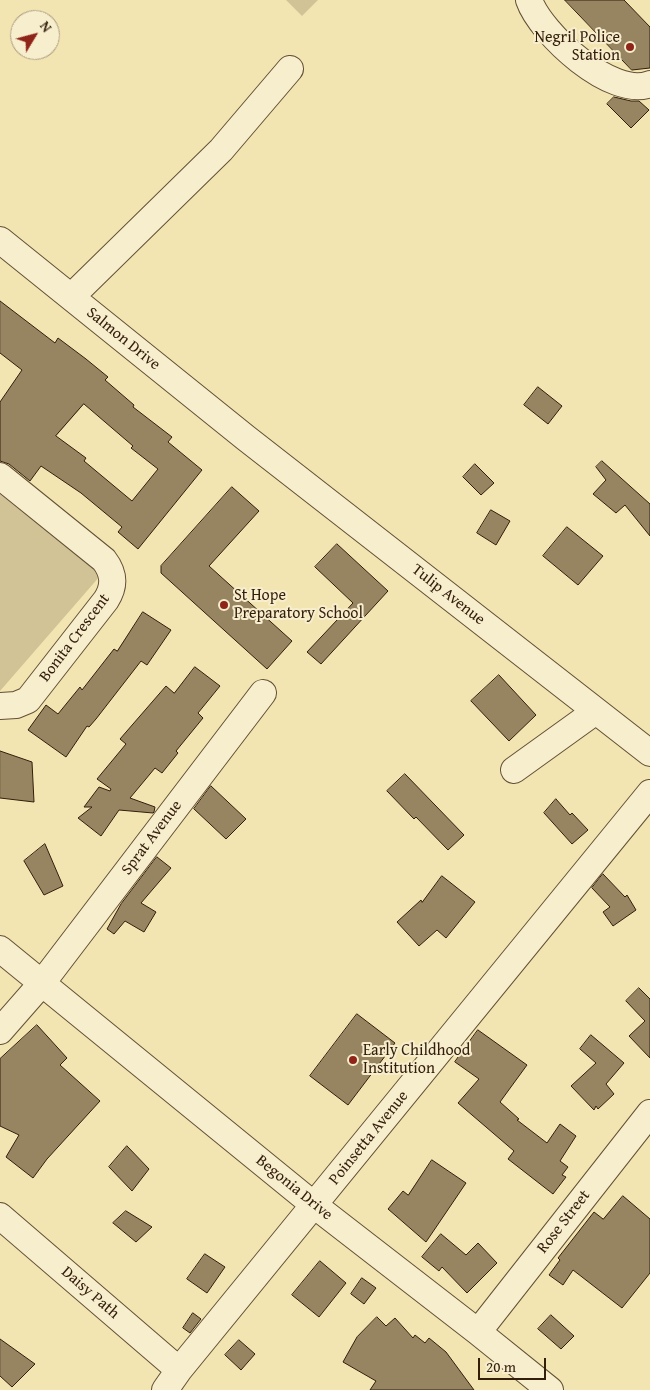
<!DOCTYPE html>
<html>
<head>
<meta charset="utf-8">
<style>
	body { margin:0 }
	#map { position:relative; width:650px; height:1390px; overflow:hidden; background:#f3e5b2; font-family:"Gentium Book Plus",serif }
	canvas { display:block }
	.north { position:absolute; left:10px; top:10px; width:50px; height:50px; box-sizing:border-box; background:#f7eecd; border:1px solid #a99b80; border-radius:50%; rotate:53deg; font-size:14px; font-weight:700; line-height:20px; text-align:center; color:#331e0c }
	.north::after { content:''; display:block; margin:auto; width:18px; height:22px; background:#8f2418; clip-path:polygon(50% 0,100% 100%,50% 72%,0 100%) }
	.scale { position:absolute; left:478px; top:1358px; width:68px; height:22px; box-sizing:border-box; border:2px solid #331e0c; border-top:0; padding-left:6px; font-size:15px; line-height:18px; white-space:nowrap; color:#331e0c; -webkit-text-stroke:4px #f7eecd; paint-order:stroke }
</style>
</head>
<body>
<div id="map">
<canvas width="650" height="1390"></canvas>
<div class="north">N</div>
<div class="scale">20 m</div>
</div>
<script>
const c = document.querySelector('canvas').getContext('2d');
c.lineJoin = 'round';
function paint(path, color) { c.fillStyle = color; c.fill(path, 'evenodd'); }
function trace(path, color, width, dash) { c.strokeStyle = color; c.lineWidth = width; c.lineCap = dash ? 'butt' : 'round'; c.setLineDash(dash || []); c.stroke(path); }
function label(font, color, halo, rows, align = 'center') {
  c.font = font + ' "Gentium Book Plus",serif'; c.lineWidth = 4; c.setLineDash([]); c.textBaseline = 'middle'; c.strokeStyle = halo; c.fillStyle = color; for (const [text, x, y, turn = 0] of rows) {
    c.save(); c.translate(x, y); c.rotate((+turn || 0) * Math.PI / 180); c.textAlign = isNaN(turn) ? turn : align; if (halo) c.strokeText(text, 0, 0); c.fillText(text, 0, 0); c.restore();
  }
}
const green = new Path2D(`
	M 286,0 L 318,0 L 302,16 Z
	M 0,492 L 95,568 L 100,576 L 0,691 Z`);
const building = new Path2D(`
	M 565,0 L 624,0 L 650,27 L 650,68 L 632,70 Z
	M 614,97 L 631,101 L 639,101 L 649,110 L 631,128 L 607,104 Z
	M 0,301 L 55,343 L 58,338 L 86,359 L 108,377 L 105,380 L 134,405 L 133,407 L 172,437 L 168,442 L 202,470 L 138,549 L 118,532 L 122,527 L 81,493 L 41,466 L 30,481 L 9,464 L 0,461 L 0,402 L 22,370 L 0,353 ZM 84,404 L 133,446 L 131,448 L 158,469 L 132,501 L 84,461 L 86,458 L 56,436 Z
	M 538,387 L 562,406 L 548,424 L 524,405 Z
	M 602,461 L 650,504 L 650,536 L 625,505 L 616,513 L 593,494 L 606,480 L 596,467 Z
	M 475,464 L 494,483 L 481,495 L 463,477 Z
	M 232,487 L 259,511 L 209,566 L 292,641 L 267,669 L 161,573 L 161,566 Z
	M 491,510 L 510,521 L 496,545 L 477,533 Z
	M 567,527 L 603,556 L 578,585 L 543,556 Z
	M 337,544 L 388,591 L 321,664 L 307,652 L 353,603 L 315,567 Z
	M 143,612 L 171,630 L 147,665 L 141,661 L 96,719 L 89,727 L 87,726 L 66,757 L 28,730 L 46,705 L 58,714 L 80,687 L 82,690 L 114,649 L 117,651 Z
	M 195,667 L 220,686 L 198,713 L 203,718 L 176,751 L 178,753 L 162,773 L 155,768 L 130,798 L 155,807 L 154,812 L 153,813 L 119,810 L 101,836 L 78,818 L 92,807 L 84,807 L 99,787 L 110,791 L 111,789 L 97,779 L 126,744 L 120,739 L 166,686 L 174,693 Z
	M 499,675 L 536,715 L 509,741 L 471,701 Z
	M 0,751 L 32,762 L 34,802 L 0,798 Z
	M 405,774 L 464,835 L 448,850 L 416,817 L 414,819 L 387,791 Z
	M 211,786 L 246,819 L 226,839 L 194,809 Z
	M 556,799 L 570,815 L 572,813 L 588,830 L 572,844 L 544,813 Z
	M 45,844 L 63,886 L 44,895 L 24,861 Z
	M 157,857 L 171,868 L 141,903 L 156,912 L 144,932 L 125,921 L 114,934 L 107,929 L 121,904 Z
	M 603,874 L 625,897 L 627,895 L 636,910 L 613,926 L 603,912 L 610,907 L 592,888 Z
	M 442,876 L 475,902 L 446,938 L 437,930 L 419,946 L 397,922 L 421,900 L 422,902 Z
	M 639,988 L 650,999 L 650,1058 L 629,1036 L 645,1021 L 626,1001 Z
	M 357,1014 L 395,1043 L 348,1105 L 310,1076 Z
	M 37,1025 L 67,1058 L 60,1065 L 100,1101 L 47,1159 L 33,1178 L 6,1157 L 19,1135 L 0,1126 L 0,1059 Z
	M 478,1030 L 527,1065 L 500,1102 L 519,1119 L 517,1120 L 547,1143 L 560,1124 L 576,1136 L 560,1161 L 568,1167 L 562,1175 L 566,1177 L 553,1194 L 508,1159 L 514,1151 L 458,1103 L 479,1079 L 455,1062 Z
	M 591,1035 L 624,1063 L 606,1084 L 614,1094 L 598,1109 L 596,1106 L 594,1110 L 571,1086 L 596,1063 L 580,1049 Z
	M 127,1146 L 149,1169 L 132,1191 L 109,1167 Z
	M 432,1160 L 466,1183 L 426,1242 L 388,1209 L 403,1191 L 408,1195 Z
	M 623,1196 L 650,1219 L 650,1273 L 622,1308 L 573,1270 L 563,1285 L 549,1275 L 560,1260 L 558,1258 L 594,1212 L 603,1219 Z
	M 126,1211 L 152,1227 L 136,1242 L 113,1223 Z
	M 441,1234 L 466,1255 L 478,1243 L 497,1263 L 467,1293 L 442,1267 L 439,1271 L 422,1257 Z
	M 205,1254 L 225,1267 L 207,1293 L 187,1279 Z
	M 320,1261 L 346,1283 L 319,1317 L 292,1295 Z
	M 362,1278 L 376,1288 L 364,1304 L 351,1294 Z
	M 193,1313 L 201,1319 L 190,1333 L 183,1328 Z
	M 551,1315 L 574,1336 L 561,1349 L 538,1329 Z
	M 377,1317 L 386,1326 L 395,1318 L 413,1338 L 415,1335 L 425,1343 L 429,1338 L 446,1352 L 474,1390 L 370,1390 L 376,1381 L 343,1362 L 357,1337 Z
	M 0,1339 L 35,1364 L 12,1387 L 0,1376 Z
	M 239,1340 L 255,1354 L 241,1370 L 225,1355 Z`);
const minor = new Path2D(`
	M 529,0 C 541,34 612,99 650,84
	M 0,240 L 246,438 L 650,753
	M 71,297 L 221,150 L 290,69
	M 0,476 L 104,560 C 114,573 115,586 106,600 L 28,700 L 16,705 L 0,706
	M 514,770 L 596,711
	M 0,949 L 314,1205 L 478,1332 L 550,1390
	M 0,1031 L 42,983 L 263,693
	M 0,1216 L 179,1370
	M 478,1332 L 650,1113
	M 165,1390 L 179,1370 L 650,793`);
const markers = [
	[630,47,5,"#8f2418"],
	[224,605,5,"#8f2418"],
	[353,1060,5,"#8f2418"]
];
const poiNames = [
	["Negril Police",620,38,"right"],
	["Station",620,56,"right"],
	["St Hope",234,596],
	["Preparatory School",234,614],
	["Early Childhood",363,1051],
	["Institution",363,1069]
];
const streetNames = [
	["Salmon Drive",123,339,39],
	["Tulip Avenue",448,595,38],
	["Bonita Crescent",75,638,-53],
	["Sprat Avenue",152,838,-53],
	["Poinsetta Avenue",369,1138,-51],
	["Begonia Drive",294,1188,39],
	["Rose Street",564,1222,-52],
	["Daisy Path",90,1293,41]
];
paint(green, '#d2c396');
paint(building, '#978562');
trace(building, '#331e0c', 1);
trace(minor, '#635036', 28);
trace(minor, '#f7eecd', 26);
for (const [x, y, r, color] of markers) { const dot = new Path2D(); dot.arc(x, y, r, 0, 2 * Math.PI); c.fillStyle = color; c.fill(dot); trace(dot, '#f7eecd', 2); }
label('16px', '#331e0c', '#f7eecd', poiNames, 'left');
label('16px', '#331e0c', '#f7eecd', streetNames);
</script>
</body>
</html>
